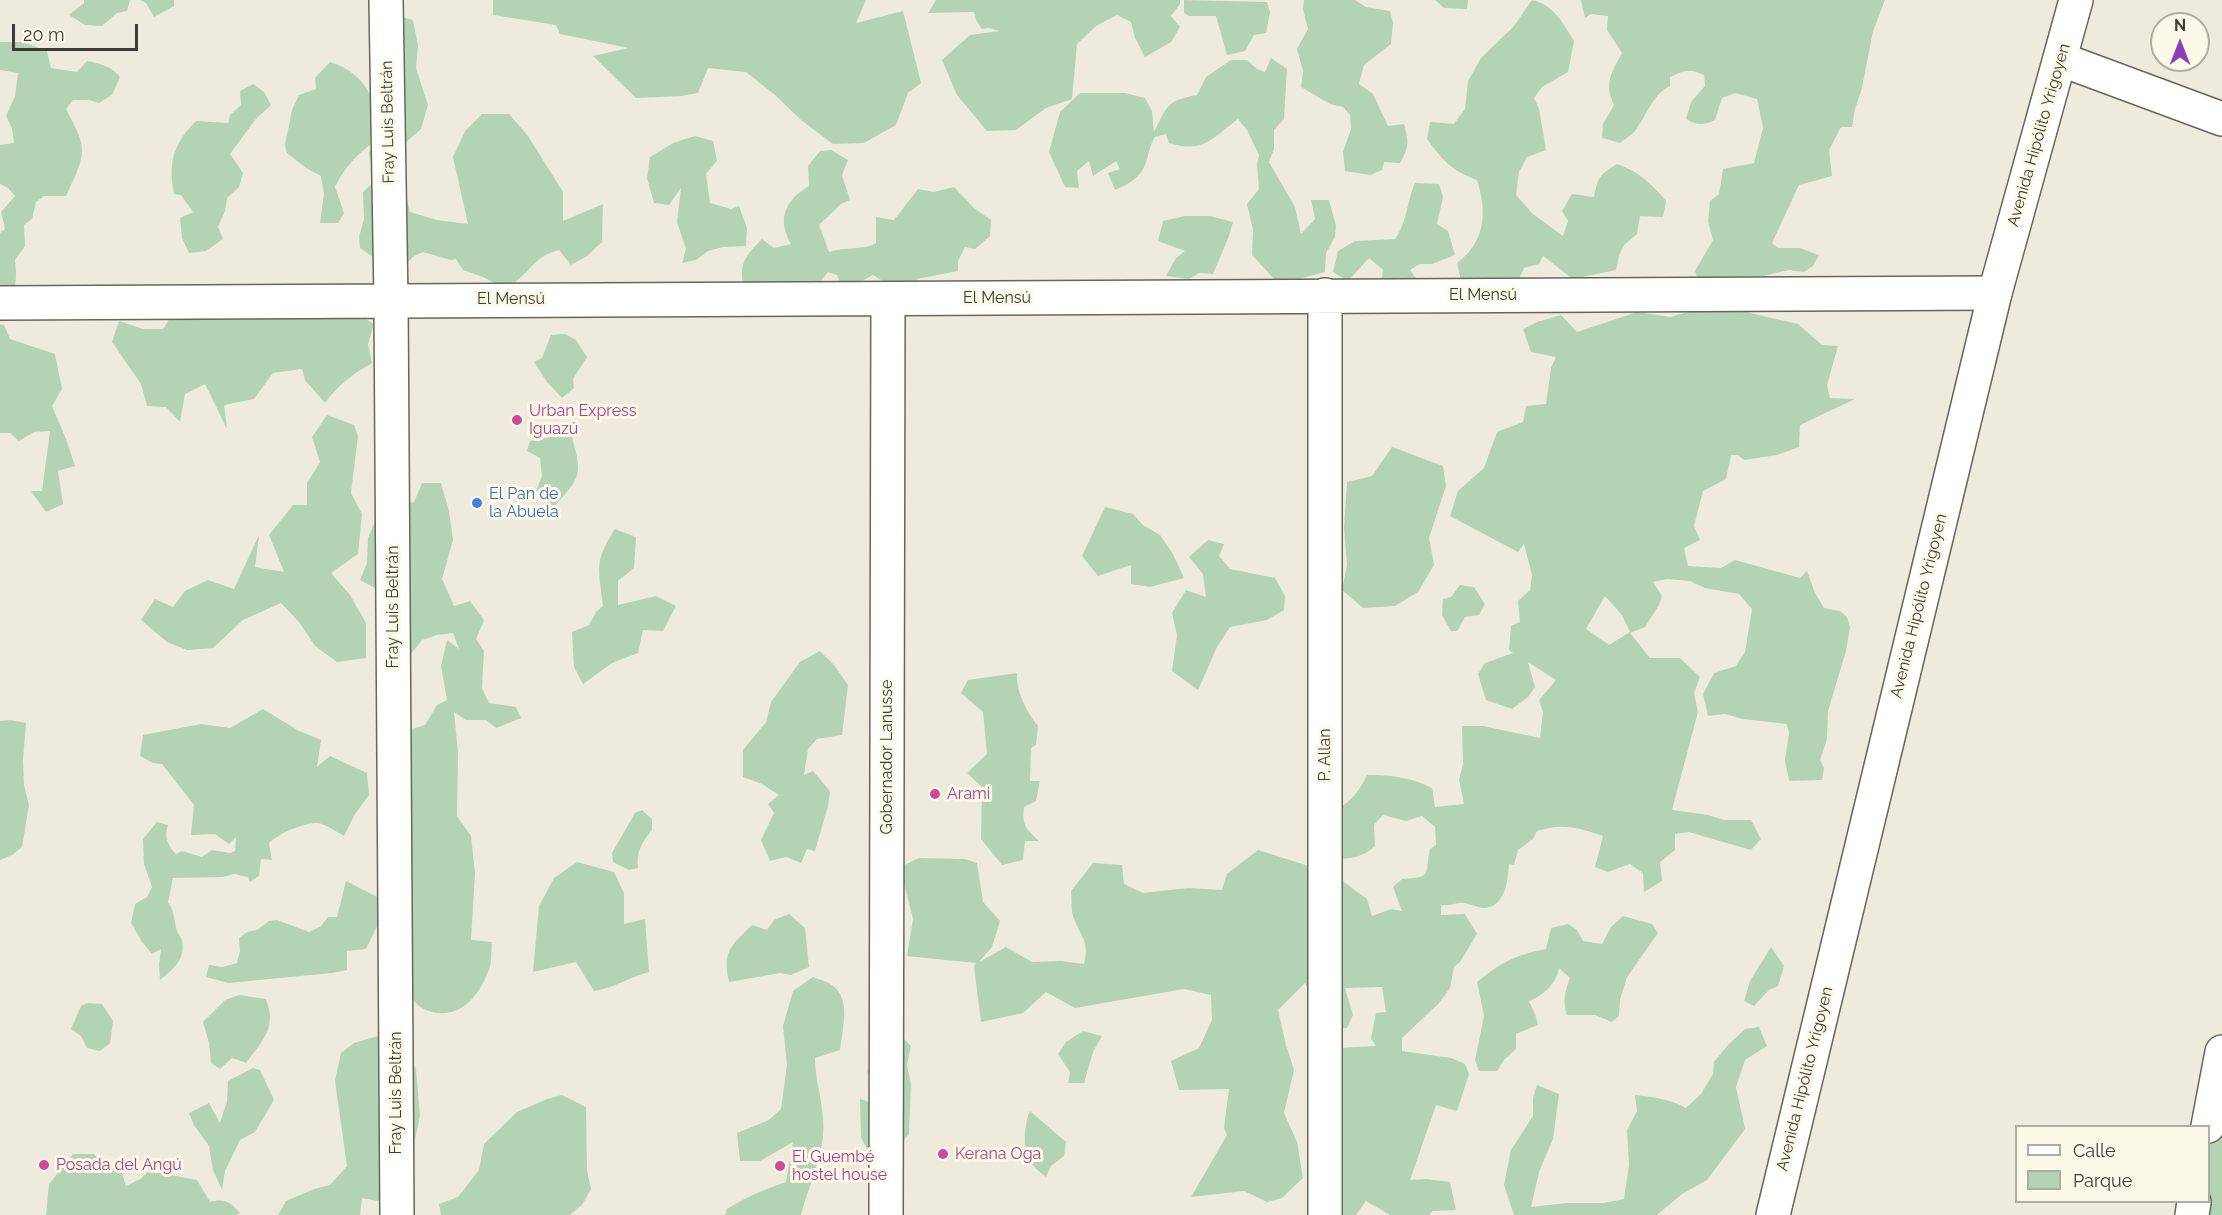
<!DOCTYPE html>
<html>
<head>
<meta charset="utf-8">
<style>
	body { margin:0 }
	#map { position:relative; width:2222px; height:1215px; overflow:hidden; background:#eeebdc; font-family:Raleway,sans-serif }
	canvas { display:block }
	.legend { position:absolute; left:2015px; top:1125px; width:195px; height:78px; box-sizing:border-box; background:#fcf9e9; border:2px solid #afada1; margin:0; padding:8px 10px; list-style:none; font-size:18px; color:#3c3b35 }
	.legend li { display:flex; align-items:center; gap:12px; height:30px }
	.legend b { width:30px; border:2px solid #afada1 }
	.north { position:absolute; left:2150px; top:12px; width:60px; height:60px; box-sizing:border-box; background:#fcf9e9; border:2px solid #afada1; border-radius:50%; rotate:0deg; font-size:16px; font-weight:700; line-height:24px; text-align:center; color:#3c3b35 }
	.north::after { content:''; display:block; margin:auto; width:21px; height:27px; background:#8a40b2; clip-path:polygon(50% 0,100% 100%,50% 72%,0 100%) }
	.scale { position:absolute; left:12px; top:24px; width:126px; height:27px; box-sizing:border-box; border:3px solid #3c3b35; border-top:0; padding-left:8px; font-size:18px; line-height:21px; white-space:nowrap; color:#3c3b35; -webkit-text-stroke:4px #fcf9e9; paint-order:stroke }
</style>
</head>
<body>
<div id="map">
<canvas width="2222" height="1215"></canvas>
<ul class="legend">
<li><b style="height:8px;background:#fff"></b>Calle</li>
<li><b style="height:16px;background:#b3d4b4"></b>Parque</li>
</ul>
<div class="north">N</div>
<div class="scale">20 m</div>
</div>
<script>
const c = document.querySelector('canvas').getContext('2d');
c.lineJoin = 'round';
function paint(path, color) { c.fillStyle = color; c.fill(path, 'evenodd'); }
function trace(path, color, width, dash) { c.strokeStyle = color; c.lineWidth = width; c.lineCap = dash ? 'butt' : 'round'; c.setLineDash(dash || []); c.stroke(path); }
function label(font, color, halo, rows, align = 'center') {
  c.font = font + ' Raleway,sans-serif'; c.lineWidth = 6; c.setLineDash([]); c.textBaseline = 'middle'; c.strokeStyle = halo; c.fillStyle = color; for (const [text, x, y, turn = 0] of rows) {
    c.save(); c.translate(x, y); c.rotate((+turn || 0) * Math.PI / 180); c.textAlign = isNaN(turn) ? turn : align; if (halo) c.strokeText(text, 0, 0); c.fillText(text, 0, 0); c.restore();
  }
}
const green = new Path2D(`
	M 84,0 L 130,0 L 127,11 L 117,13 L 102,26 L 85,25 L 69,15 L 84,3 Z
	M 140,0 L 174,0 L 174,6 L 154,17 L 146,3 Z
	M 493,0 L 866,0 L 856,23 L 903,11 L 921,83 L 908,93 L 896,125 L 864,143 L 833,144 L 801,120 L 775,95 L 746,72 L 708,68 L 698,93 L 681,96 L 636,98 L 593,56 L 629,48 L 560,34 L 556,25 L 493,15 Z
	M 936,0 L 1180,0 L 1180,4 L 1171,16 L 1180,27 L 1171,42 L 1145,57 L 1135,38 L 1131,22 L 1117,15 L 1096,26 L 1077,44 L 1072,99 L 1046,108 L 1016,130 L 987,131 L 957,95 L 942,60 L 970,35 L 1000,31 L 989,28 L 982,29 L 976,20 L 974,12 L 928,13 Z
	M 1184,0 L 1267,2 L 1270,12 L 1266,33 L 1254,35 L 1245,51 L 1227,55 L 1216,16 L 1189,16 L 1184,13 Z
	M 1304,0 L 1355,0 L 1366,7 L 1390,11 L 1393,23 L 1391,44 L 1364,65 L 1359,84 L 1373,94 L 1388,126 L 1404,124 C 1409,141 1409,148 1400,163 L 1384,162 L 1382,170 L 1370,175 L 1345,171 L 1343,152 L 1351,129 L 1350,115 L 1343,107 L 1330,104 L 1301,87 L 1303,71 L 1297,49 L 1308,29 L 1303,9 Z
	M 1435,0 L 1468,0 L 1467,9 L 1444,8 Z
	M 1532,0 C 1554,5 1563,23 1574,41 L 1568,72 L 1542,87 L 1534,98 L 1539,109 L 1546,150 L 1527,157 L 1519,172 L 1516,195 L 1533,214 L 1563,236 L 1568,221 L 1562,211 L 1572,194 L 1594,197 C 1598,177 1599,175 1617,164 C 1638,171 1652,184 1666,201 L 1663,217 L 1640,216 L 1637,234 L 1624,245 L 1619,255 L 1616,270 L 1573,279 L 1543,256 L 1539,264 L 1524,268 L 1515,288 L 1461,281 L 1457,263 C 1486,241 1487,212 1477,180 C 1451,170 1443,161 1427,139 L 1430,122 L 1454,124 L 1465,109 L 1468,81 L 1481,58 L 1514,26 Z
	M 1581,0 L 1885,0 L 1873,31 L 1862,88 L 1855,109 L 1852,127 L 1841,127 L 1829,150 L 1832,176 L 1799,185 L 1772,243 L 1778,248 L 1800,248 L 1819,255 L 1813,266 L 1804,272 L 1789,270 L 1763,276 L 1752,276 L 1737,293 L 1698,281 L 1695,271 L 1713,240 L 1708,221 L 1710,201 L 1719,194 L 1723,169 L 1754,163 L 1763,128 L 1757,99 L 1735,93 L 1722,98 L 1715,120 C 1704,125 1697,126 1686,119 L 1691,102 L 1705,86 L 1704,75 C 1690,68 1684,70 1670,77 L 1670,86 C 1652,95 1647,115 1635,131 C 1632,135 1625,139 1620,143 L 1602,138 L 1603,124 L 1614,105 C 1604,83 1611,73 1622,53 L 1607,30 L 1608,16 L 1591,14 L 1585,18 Z
	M 398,16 L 413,20 L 418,45 L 416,68 L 428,105 L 421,129 L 404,144 L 400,170 L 410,212 L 437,220 L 468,224 L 453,157 L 465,131 L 482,114 L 509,114 L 528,136 L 563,192 L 563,221 L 603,204 L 602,242 L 587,256 L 571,265 L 559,250 C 535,256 534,268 515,282 L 519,288 L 500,286 L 483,277 L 463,270 L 456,259 L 451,260 L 423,252 L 414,256 L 404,266 L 376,259 L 360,248 L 359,237 L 364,219 L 363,192 L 380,176 L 372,172 L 369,153 L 374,142 C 357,154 344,168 335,187 L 344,213 L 338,223 L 320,223 L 324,194 L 321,176 L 306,168 L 287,153 L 285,145 L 292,110 L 299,95 L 316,89 L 315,78 L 330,62 C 350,68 364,80 372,99 L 375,76 L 370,64 Z
	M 0,42 L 22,42 L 47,51 L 51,68 L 77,72 L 87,61 C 98,63 113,67 120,77 L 112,95 L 99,103 L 89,100 L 73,100 L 66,109 C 72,121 82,137 82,150 C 82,165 72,182 66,196 L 44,196 L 36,202 L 32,219 L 24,225 L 25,246 L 15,260 C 18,285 15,294 0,314 L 0,233 L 5,229 L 1,212 L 15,196 L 8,188 L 0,184 L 0,145 L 14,143 L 12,128 L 6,116 L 15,96 L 18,73 L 0,70 Z
	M 1271,58 L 1287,69 L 1284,119 L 1274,130 L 1274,149 L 1269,162 L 1295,207 L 1301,234 L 1315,219 L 1311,200 L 1329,200 L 1336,226 L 1335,237 L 1326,253 L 1325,272 L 1287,282 L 1275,280 L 1252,255 L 1253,230 L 1247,204 L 1259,189 L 1257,164 L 1259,155 L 1247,130 L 1238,119 C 1212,138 1204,154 1169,143 L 1166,134 L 1155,137 C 1148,148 1149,158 1143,169 C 1138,179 1125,186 1115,190 L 1108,173 L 1120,169 L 1116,161 L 1093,176 L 1089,161 L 1077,171 L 1079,188 L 1065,187 L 1049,152 L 1060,112 L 1080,93 L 1125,93 L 1145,98 L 1152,111 L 1154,132 C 1168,105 1166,101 1197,95 L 1206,77 L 1231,60 L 1247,60 L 1257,69 L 1265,72 Z
	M 253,84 L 264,92 L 271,105 L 255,120 L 230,154 L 243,173 L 239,187 L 227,198 L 225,211 L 218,227 L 223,239 L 206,251 L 189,253 L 182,238 L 180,218 L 193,212 L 181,195 L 174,194 C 168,163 173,144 196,121 L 228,123 L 230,115 L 241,105 L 240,91 Z
	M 695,136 L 713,141 L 717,161 L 706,174 L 710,203 L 731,209 L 739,206 L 747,228 L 746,246 L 723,247 L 708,251 L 696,260 L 682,263 L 686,249 L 677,222 L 681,188 L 669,205 L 654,203 L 647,178 L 650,157 L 673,143 Z
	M 831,150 L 848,160 L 842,175 L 850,200 L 841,204 L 819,225 L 829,252 C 845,246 862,251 876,243 L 876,217 L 894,220 L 918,189 L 934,192 L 954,187 L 974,208 L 991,220 L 990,236 L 975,249 L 965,247 L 958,261 L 958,271 L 917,279 L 921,288 L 886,283 L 873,275 L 862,281 L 842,288 L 837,275 L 828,272 L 819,283 L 743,284 C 739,263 747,254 762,239 L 774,248 L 791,244 C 776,218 786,200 809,186 L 808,166 L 820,151 Z
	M 1415,183 L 1439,184 L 1443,197 L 1437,224 L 1448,231 L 1455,255 L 1432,264 L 1420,264 L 1410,270 L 1423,288 L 1381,283 L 1383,270 L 1369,258 L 1348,281 L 1333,272 L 1338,251 L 1355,241 L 1395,239 C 1407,223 1407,201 1415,183 Z
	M 1210,216 L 1233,222 L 1229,236 L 1213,274 L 1199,273 L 1189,279 L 1166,276 L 1176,258 L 1185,251 L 1158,241 L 1163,221 L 1185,216 Z
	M 1705,307 L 1733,309 L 1798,324 L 1822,345 L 1838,346 L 1827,385 L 1830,398 L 1855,399 L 1800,425 L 1799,447 L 1777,455 L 1744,460 L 1738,455 L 1731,455 L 1726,479 L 1703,491 L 1694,526 L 1700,540 L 1684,548 L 1688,566 L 1721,568 L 1735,560 L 1800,578 L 1807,571 L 1815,593 L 1824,608 L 1840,611 L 1847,617 L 1850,627 L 1846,651 L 1828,711 L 1827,739 L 1820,760 L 1824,768 L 1822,780 L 1789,781 L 1785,760 L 1789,733 L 1787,724 L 1743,719 L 1725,714 L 1708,716 L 1703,694 L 1714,673 L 1736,666 L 1745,652 L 1752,609 L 1739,594 L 1705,588 L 1690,581 L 1667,579 L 1653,582 L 1662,596 L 1659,605 L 1645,627 L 1630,633 L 1650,658 L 1680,658 L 1700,677 L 1694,693 L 1698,712 L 1672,810 L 1708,815 L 1724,820 L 1751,820 L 1761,839 L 1751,850 L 1689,832 L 1675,834 L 1675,850 L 1660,862 L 1662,881 L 1644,892 L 1643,873 L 1630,864 L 1608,872 L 1595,867 L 1603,836 C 1577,827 1563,823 1537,831 L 1533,839 L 1518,850 L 1514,865 L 1509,864 C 1508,881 1505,908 1483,908 C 1475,907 1467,902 1459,903 C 1453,904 1448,906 1441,905 L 1441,915 L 1465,914 L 1477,934 L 1460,962 L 1454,967 L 1450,988 L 1439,1003 L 1402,1038 L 1402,1051 L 1451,1058 L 1465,1064 L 1469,1074 L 1457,1111 L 1436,1105 L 1410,1180 L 1427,1179 L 1450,1182 L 1456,1210 L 1432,1211 L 1430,1215 L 1390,1215 L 1366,1201 L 1356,1215 L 1316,1215 L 1336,1048 L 1376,1046 L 1371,1039 L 1376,1013 L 1386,1012 L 1382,987 L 1345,988 L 1353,1015 L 1347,1028 L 1334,1029 L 1318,1044 L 1308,1034 C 1319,1012 1316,1003 1305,983 L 1278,1010 L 1286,1045 L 1294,1070 L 1284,1113 L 1297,1142 L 1303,1178 L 1282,1198 L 1267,1202 L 1244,1191 L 1191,1197 L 1227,1135 L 1224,1128 L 1229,1089 L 1179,1090 L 1171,1061 L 1199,1048 L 1212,1020 L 1211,995 L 1184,989 L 1075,1008 L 1046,992 L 1023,1013 L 981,1022 L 974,966 L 976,963 L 907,956 L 913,919 L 900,867 L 919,858 L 965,859 L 977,863 L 983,902 L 1000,921 L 992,947 L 979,962 L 1006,947 L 1032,962 L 1061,961 L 1084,964 C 1090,939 1080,937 1073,916 C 1071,909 1072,899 1071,891 L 1093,863 L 1122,865 L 1124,884 L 1143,893 L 1188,888 L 1222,890 L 1227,874 L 1258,850 L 1312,867 L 1341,880 L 1367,899 L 1372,916 L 1391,909 L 1402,911 L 1393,887 L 1402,879 C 1434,877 1424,875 1430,849 L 1436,845 L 1435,827 L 1422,816 L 1406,821 L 1383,815 L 1374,825 L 1375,846 C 1360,861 1345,857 1325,861 L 1325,817 C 1347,804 1356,798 1367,775 C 1392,775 1410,777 1432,788 L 1435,807 L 1464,804 L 1459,780 L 1463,764 L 1462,726 L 1483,726 L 1540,738 L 1543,712 L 1539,700 L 1556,680 L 1528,662 L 1535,687 L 1528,697 L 1512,709 L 1486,700 L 1478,674 L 1485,663 L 1513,653 L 1509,650 L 1511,626 L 1520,622 L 1518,601 L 1530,590 L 1532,575 L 1524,544 L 1518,552 L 1450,516 L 1458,491 L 1484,468 L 1497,432 L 1523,422 L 1526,406 L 1546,404 L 1551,368 L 1556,357 L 1531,352 L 1523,329 L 1537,322 L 1561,315 L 1577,332 L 1637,312 L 1670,317 ZM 1605,596 L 1622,615 L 1630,632 L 1609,645 L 1586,629 Z
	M 174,312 L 359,315 L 374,324 L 368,344 L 372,363 C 353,374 338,385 325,403 L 305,380 L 302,369 L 273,373 L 254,399 L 224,405 L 227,429 L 205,384 L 185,394 L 180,422 L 166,407 L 147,406 L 141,384 L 112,342 L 119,321 L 143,329 L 163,329 Z
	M 0,324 L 4,325 L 10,339 L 55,354 L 62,389 L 52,406 L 66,439 L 75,466 L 58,471 L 63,504 L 46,512 L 31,491 L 42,491 L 50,431 L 34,432 L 19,441 L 10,433 L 0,433 Z
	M 565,334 L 576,340 L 587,357 L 573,379 L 574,388 L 562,398 L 547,382 L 534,362 L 542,358 L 551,335 Z
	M 327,415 L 354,425 L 358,436 L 351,493 L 362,514 L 358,554 L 331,573 L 350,595 L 366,623 L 366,658 L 337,662 L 315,646 L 299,622 L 281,603 L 243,620 L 213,648 L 187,650 L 167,642 L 141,620 L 155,599 L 173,607 L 185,591 L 208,580 L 234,589 L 259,535 L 255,567 L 284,572 L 269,535 L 293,505 L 307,505 L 307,483 L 320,462 L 312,437 Z
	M 560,429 L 572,437 C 583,477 580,477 554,507 L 536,491 L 542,476 L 540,458 L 527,451 L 530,441 L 556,436 Z
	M 1392,447 L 1443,466 L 1446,486 L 1429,538 L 1434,565 L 1418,592 L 1395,606 L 1363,608 L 1342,590 L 1347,565 L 1344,528 L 1347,482 L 1372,476 Z
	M 422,483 L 441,483 L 449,511 L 453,540 L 442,579 L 454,606 L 470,601 L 484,620 L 476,639 L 484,651 L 482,688 L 489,703 L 516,707 L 521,718 L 496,728 L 486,720 L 466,720 L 454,712 L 458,752 L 457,816 L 471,836 L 475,873 L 471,940 L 492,942 C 491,950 492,959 490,966 C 481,995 459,1023 426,1010 C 420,1008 415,1002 411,998 L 409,730 L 425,725 L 437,705 L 447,700 L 441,666 L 447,640 L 459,649 L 453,633 L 437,635 L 422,640 L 410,655 L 393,661 L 377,589 L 360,580 L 367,563 L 368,538 L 381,507 L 414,502 Z
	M 1105,507 L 1133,514 L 1143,525 L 1160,535 L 1173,554 L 1184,578 L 1150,587 L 1131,584 L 1131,565 L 1098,576 L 1082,556 Z
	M 615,529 L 636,537 L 634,568 L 618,581 L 618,605 L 656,596 L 676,606 L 663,631 L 643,630 L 638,653 L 612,663 L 583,684 L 574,667 L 572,632 L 589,625 L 596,612 L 603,606 C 599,568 593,563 615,529 Z
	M 1208,540 L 1224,544 L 1219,556 L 1230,569 L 1275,578 L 1285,596 L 1284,610 L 1267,620 L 1230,627 L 1217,647 L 1198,690 L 1172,671 L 1177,635 L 1172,613 L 1186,590 L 1206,597 L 1203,574 L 1189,557 Z
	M 1460,585 L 1474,587 L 1485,604 L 1479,615 L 1465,617 L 1457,631 L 1451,631 L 1442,615 L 1443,599 L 1451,597 Z
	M 820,651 L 834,665 L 848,685 L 842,735 L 817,739 L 808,749 L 804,775 L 813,771 L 830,791 L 828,806 L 815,851 L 807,849 L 801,863 L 786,857 L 770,861 L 761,840 L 774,813 L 768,804 L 779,795 L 762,784 L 743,777 L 743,750 L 766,722 L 771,702 L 800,662 Z
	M 1017,673 C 1016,691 1026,711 1038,726 L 1036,745 L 1031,748 L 1030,781 L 1040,781 L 1036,801 L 1024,807 C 1022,826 1026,829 1039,841 L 1025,841 L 1023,860 L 1002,865 L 981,839 L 982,787 L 967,773 L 987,754 L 983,712 L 961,693 L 968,680 Z
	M 263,709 L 299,731 L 321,740 L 317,767 L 330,756 L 367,773 L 369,795 L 355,814 L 344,836 C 337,832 325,824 318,823 C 303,823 279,833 269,843 L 272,860 L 261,859 L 259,876 L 250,882 L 248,877 L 234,874 L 223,877 L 173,878 L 168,902 C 174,911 174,917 176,928 C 177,933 181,936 182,941 C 186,960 172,970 160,980 L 159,964 L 161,949 L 152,954 L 142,942 L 131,923 L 135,904 L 147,897 L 152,887 L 144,864 L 143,839 L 157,822 L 168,825 C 164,837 167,845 176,854 L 182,851 L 202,857 L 212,850 L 230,853 L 235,851 L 236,837 L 229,844 L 215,834 L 191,835 L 194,805 L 162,764 L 153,763 L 140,756 L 143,735 L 201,724 L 230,728 Z
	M 10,720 L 26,723 L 23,760 L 24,785 L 29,805 L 22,847 L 12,855 L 0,860 L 0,721 Z
	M 642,810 L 652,819 L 652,830 C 642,842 636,852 638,868 L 629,870 L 613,862 L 612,853 L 635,813 Z
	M 577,862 L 614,872 L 624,893 L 624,924 L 645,919 L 649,972 C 629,977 615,988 594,991 L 576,962 L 533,972 L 539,906 L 554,878 Z
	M 346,881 L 395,906 L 378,924 L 366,949 L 347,951 L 347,970 L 332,973 L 228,983 L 206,977 L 209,965 L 222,967 L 237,963 L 240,951 L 239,938 L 247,932 L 257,930 L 269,921 L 277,920 L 309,932 L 321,926 L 328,917 L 337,917 Z
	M 789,914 L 805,928 L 809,967 L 791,975 L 780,973 L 729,982 C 722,951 731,946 752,925 L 767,930 L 774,920 Z
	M 1623,916 L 1652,924 L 1658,933 L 1627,977 L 1620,1000 L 1619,1016 L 1612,1022 L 1595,1015 L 1567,1015 C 1562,1000 1565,992 1570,978 L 1559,968 C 1557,983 1543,996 1529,1001 L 1535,1014 L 1538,1025 L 1516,1034 L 1516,1049 L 1504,1060 L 1497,1071 L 1479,1071 L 1475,1060 L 1484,1016 L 1477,982 C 1502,962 1515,955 1546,949 L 1551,928 L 1568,924 L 1577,930 L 1583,941 L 1602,944 L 1611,927 Z
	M 1771,947 L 1784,966 L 1778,986 L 1769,990 L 1754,1006 L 1744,1001 L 1750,981 Z
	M 813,977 C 819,980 827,981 832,985 C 852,999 842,1030 840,1050 L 815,1058 C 815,1079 822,1098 823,1119 C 826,1152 809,1184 801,1215 L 725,1215 L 727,1209 C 746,1197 765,1189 786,1182 L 793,1142 L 760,1161 L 740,1161 L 737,1133 L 769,1120 L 781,1109 L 787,1065 L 783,1026 L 793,991 Z
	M 239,995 L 266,999 C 277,1028 263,1040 246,1063 L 232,1058 L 220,1069 L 211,1063 L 209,1043 L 203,1022 L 225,1000 Z
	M 87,1003 L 102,1004 L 113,1021 L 110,1043 L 100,1051 L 87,1048 L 81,1036 L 71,1029 L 81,1006 Z
	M 1759,1027 L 1767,1046 L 1745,1060 L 1736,1087 L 1745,1129 L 1707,1180 L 1682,1194 L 1657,1215 L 1514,1215 L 1504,1185 L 1511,1150 L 1533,1116 L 1533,1098 L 1537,1085 L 1559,1094 L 1553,1139 L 1539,1172 L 1531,1207 L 1566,1203 L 1603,1203 L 1624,1199 L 1629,1165 L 1627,1130 L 1637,1111 L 1635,1095 C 1652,1097 1671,1099 1686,1108 L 1701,1094 L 1713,1074 L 1714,1062 L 1728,1045 L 1745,1029 Z
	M 1083,1031 L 1102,1036 L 1093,1052 L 1084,1083 L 1068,1083 L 1070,1072 L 1058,1054 L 1066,1042 Z
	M 893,1032 L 904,1039 L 911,1046 L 907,1065 L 911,1084 L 909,1134 L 893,1153 L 886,1154 L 868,1151 L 861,1137 L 860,1099 L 869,1102 L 876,1091 L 867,1071 Z
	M 385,1034 L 405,1048 L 416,1069 L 420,1116 L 407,1177 L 378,1201 L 362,1198 L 360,1215 L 278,1215 L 286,1201 L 314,1189 L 330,1185 L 347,1166 L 335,1081 L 341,1053 L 354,1043 Z
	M 253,1068 L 260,1070 L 274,1100 L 255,1132 L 240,1140 L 225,1171 L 222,1190 L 213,1170 L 209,1146 L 194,1125 L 189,1113 L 209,1103 L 220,1123 L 227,1101 L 228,1081 Z
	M 2222,1084 L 2222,1215 L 2176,1215 L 2180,1202 L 2208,1202 L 2208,1126 Z
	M 562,1095 L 586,1107 L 587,1170 L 591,1189 L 582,1205 L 570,1215 L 441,1215 L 439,1204 L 458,1197 L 479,1170 L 484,1144 L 517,1112 L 547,1099 Z
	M 1030,1111 L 1066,1142 L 1064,1156 L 1051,1166 L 1046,1177 C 1041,1173 1035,1168 1031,1163 C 1022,1151 1024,1124 1030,1111 Z
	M 73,1154 L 94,1154 L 108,1168 L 122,1173 L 126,1186 L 140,1179 L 158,1164 L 171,1175 L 197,1180 L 210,1202 C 224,1198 231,1202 240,1213 L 237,1215 L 46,1215 L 49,1184 Z`);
const street = new Path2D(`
	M 386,0 L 391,300 L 397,1215
	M 2060,59 L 2222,119
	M 1325,295 L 1325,1215
	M 0,303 L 1995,293
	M 2208,1126 L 2222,1052
	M 886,1215 L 888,299
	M 2192,1215 L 2194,1202`);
const secondary = new Path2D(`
	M 1773,1215 L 1995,293 L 2076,0`);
const markers = [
	[517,420,6,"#d1479c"],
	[477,503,6,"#3f7fe0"],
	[935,794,6,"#d1479c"],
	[943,1154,6,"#d1479c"],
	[44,1165,6,"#d1479c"],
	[780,1166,6,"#d1479c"]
];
const streetNames = [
	["Fray Luis Beltrán",388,122,-91],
	["Avenida Hipólito Yrigoyen",2039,135,-74],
	["El Mensú",1483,295],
	["El Mensú",997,298],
	["El Mensú",511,299],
	["Avenida Hipólito Yrigoyen",1919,606,-76],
	["Fray Luis Beltrán",393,607,-90],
	["P. Allan",1325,755,-90],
	["Gobernador Lanusse",887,757,-90],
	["Avenida Hipólito Yrigoyen",1805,1079,-76],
	["Fray Luis Beltrán",396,1093,-90]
];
const hotelNames = [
	["Urban Express",529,411],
	["Iguazú",529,429],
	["Arami",947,794],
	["Kerana Oga",955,1154],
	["El Guembé",792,1157],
	["hostel house",792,1175],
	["Posada del Angú",56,1165]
];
const shopNames = [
	["El Pan de",489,494],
	["la Abuela",489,512]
];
paint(green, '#b3d4b4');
trace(street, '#696658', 36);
trace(secondary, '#696658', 36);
trace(street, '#fff', 33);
trace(secondary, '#fff', 33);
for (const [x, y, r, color] of markers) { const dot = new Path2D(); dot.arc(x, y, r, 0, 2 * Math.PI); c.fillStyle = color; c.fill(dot); trace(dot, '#fcf9e9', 2); }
label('16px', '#3c3b35', '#fcf9e9', streetNames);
label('16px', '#b23c85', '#fcf9e9', hotelNames, 'left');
label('16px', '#366cbe', '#fcf9e9', shopNames, 'left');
</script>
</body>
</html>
